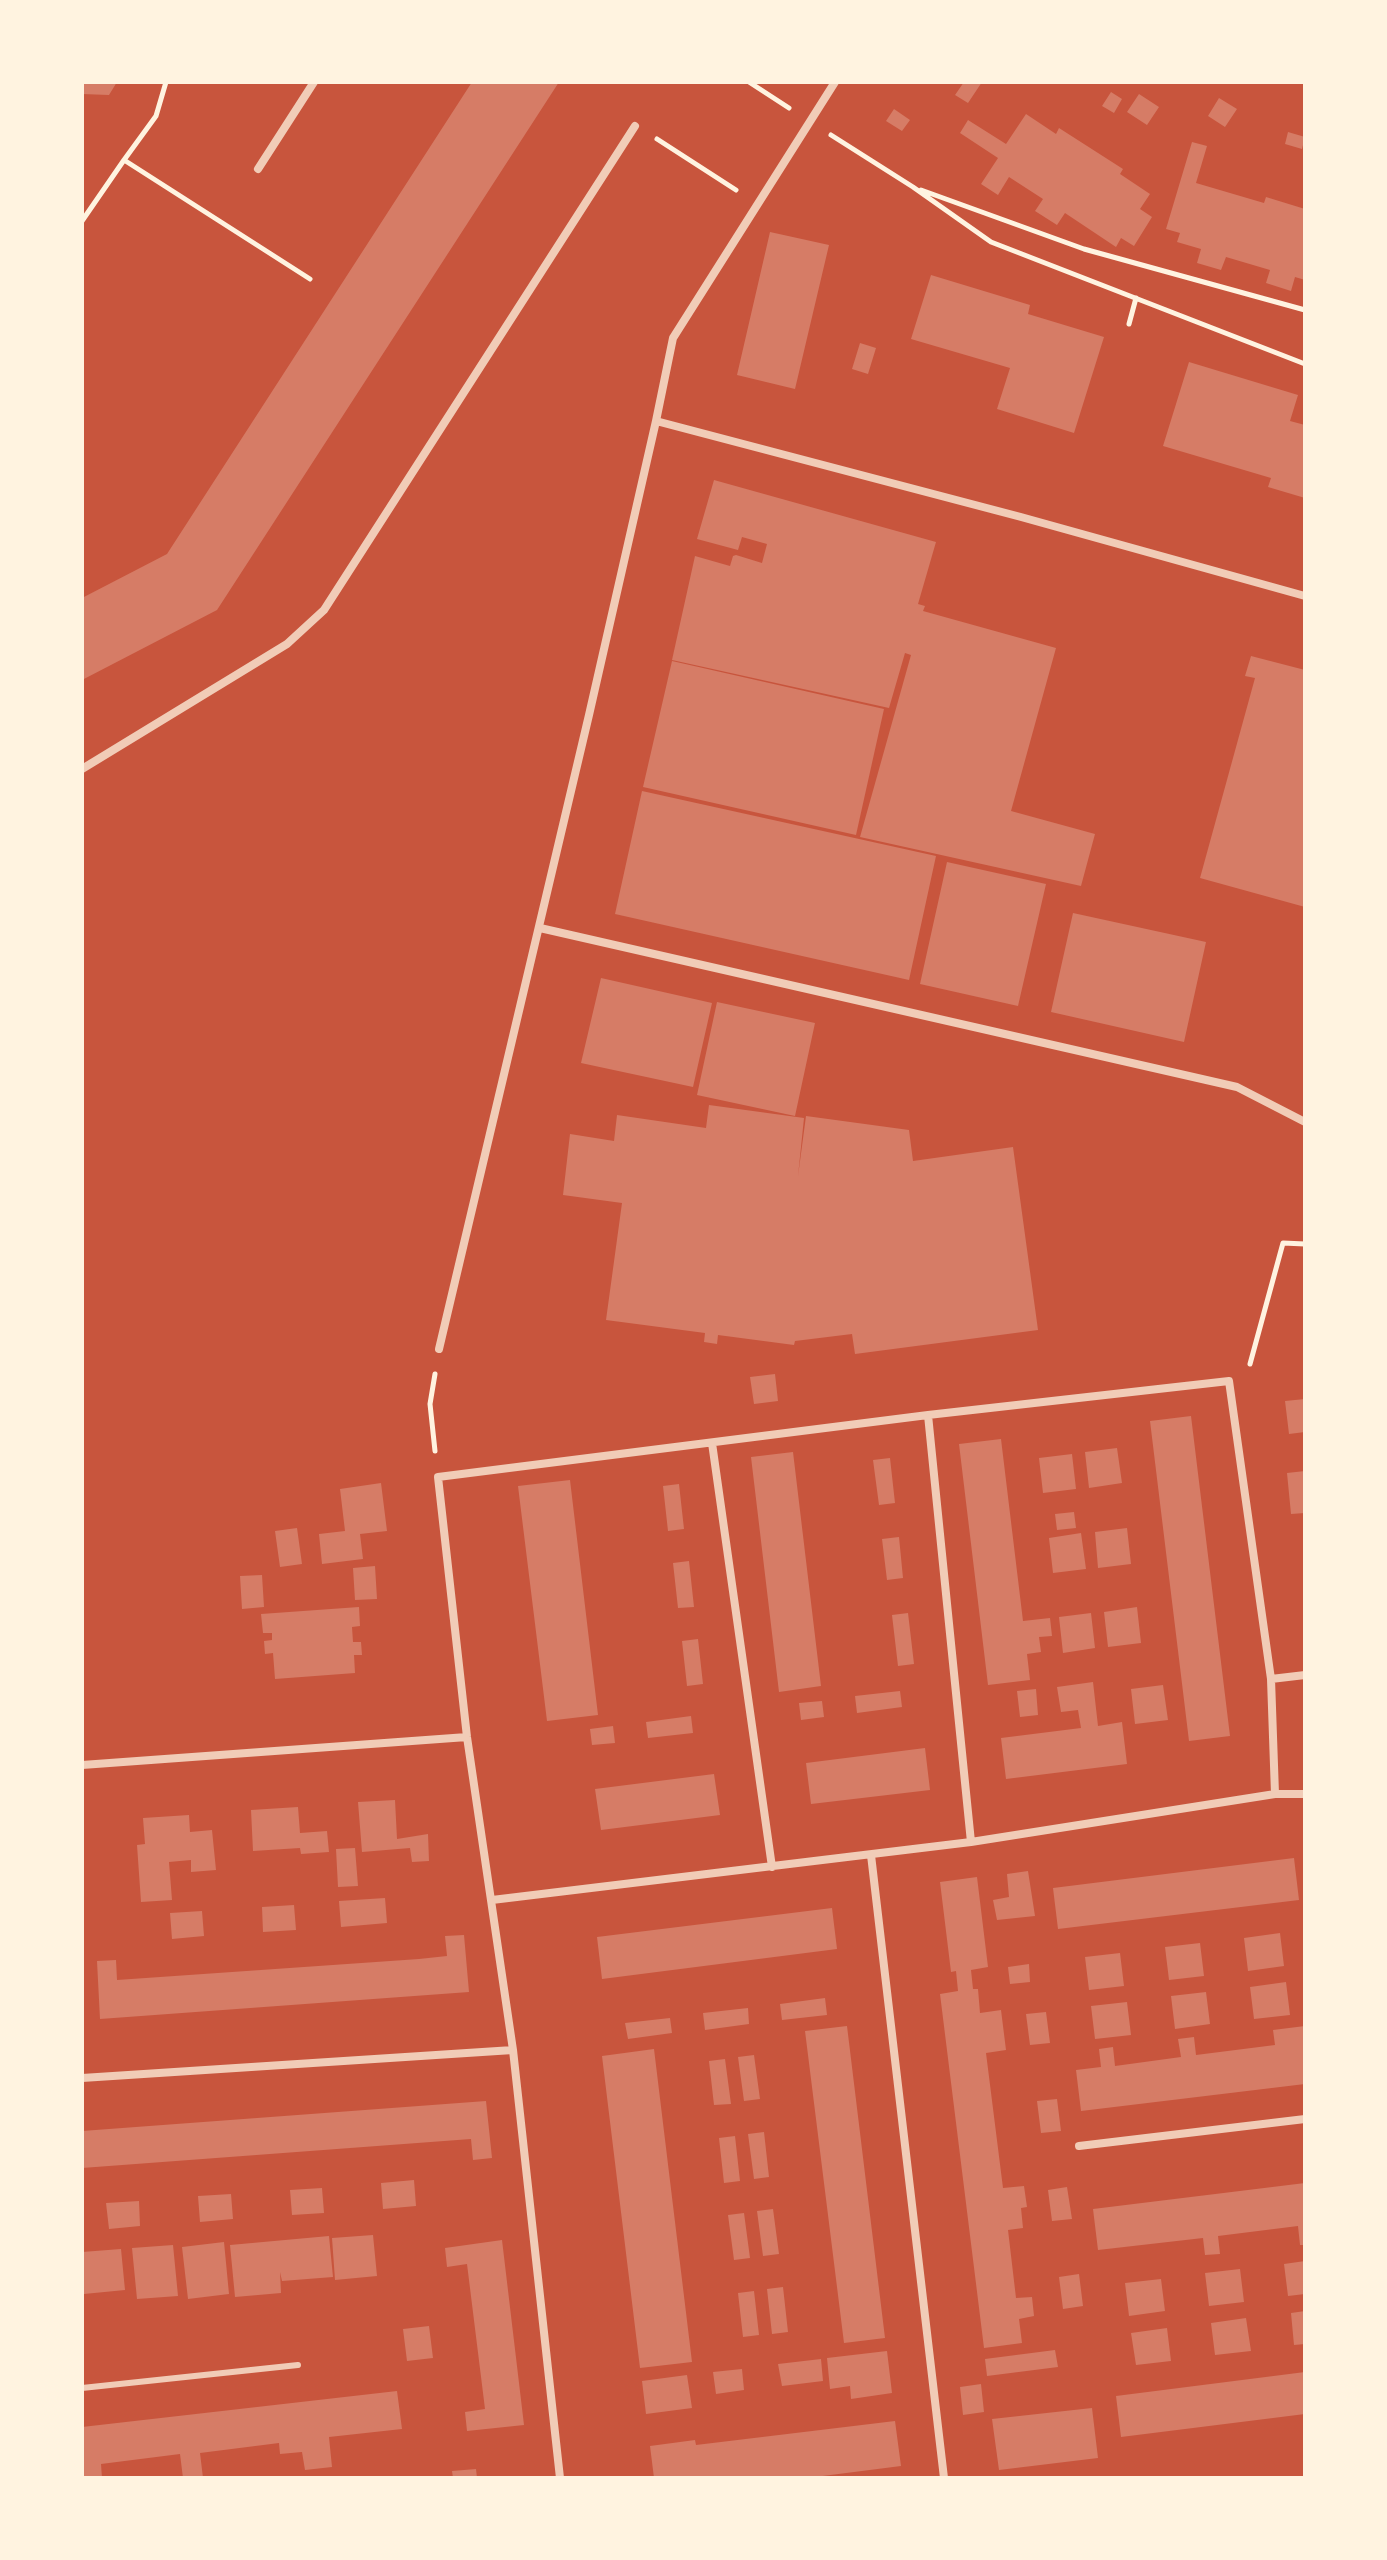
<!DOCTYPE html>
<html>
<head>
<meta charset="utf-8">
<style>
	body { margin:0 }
	#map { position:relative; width:1387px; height:2560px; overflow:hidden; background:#c8553d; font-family:"Space Grotesk",sans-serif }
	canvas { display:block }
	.frame { position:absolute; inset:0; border:84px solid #fff3e0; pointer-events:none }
</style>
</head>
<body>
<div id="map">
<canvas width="1387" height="2560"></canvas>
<div class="frame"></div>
</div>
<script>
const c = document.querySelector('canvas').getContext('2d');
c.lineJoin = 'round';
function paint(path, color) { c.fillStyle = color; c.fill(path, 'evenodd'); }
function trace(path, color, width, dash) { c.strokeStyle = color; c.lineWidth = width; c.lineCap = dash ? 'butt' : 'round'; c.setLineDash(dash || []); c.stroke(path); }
const building = new Path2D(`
	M 82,82 L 117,82 L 109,95 L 82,94 Z
	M 472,82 L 559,82 L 217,610 L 82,680 L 82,598 L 167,554 Z
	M 964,82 L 982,82 L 968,103 L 955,95 Z
	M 1111,92 L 1122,99 L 1114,113 L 1102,106 Z
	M 1139,94 L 1159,107 L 1147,125 L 1127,112 Z
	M 1219,98 L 1237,109 L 1225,127 L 1208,116 Z
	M 894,109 L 910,120 L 902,131 L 886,121 Z
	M 1026,114 L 1056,134 L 1059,128 L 1123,169 L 1120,174 L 1150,194 L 1140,209 L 1152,217 L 1134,246 L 1121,238 L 1116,247 L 1065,213 L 1057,225 L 1035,211 L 1043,199 L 1009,177 L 998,195 L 981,184 L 998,158 L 960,133 L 968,120 L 1006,144 Z
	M 1288,132 L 1305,137 L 1302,149 L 1285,144 Z
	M 1192,142 L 1207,146 L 1196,183 L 1264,203 L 1266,197 L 1305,209 L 1305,280 L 1295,277 L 1291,291 L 1266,283 L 1270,270 L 1226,257 L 1221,270 L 1197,263 L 1201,249 L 1177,242 L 1180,233 L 1166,229 Z
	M 770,232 L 829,245 L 795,389 L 737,375 Z
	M 931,275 L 1030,305 L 1028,314 L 1104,337 L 1074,433 L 997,409 L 1010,368 L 911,339 Z
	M 860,343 L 876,348 L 868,374 L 852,369 Z
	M 1189,362 L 1298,395 L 1290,421 L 1305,425 L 1305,498 L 1268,487 L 1271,478 L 1163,446 Z
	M 714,480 L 936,542 L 918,604 L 925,606 L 923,611 L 1056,648 L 1011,811 L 1095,834 L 1081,886 L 860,837 L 911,655 L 905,653 L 889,708 L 672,660 L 695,556 L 730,566 L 733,556 L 736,555 L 762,563 L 767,544 L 742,537 L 738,550 L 697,539 Z
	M 1251,656 L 1305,670 L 1305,907 L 1200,878 L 1255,678 L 1245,676 Z
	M 672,661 L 884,709 L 856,835 L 643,787 Z
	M 642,791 L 936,856 L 909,980 L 615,914 Z
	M 947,862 L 1046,884 L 1018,1006 L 920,984 Z
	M 1073,913 L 1206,942 L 1184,1042 L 1051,1012 Z
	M 601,978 L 712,1003 L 693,1087 L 581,1063 Z
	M 717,1002 L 815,1023 L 795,1116 L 697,1095 Z
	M 709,1105 L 804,1118 L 798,1176 L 806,1116 L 909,1130 L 913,1161 L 1013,1147 L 1038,1330 L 855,1354 L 852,1334 L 795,1341 L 794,1345 L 718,1335 L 717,1344 L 704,1342 L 705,1333 L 606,1320 L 622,1203 L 563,1195 L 570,1134 L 614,1141 L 617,1115 L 706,1128 Z
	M 775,1374 L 778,1401 L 754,1404 L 750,1377 Z
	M 1305,1399 L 1305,1432 L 1289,1434 L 1285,1401 Z
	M 1191,1416 L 1230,1736 L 1189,1741 L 1150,1421 Z
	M 1001,1439 L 1023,1621 L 1050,1618 L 1052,1636 L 1039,1637 L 1041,1652 L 1027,1654 L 1030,1680 L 988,1685 L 959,1444 Z
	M 1117,1448 L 1122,1483 L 1089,1488 L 1085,1452 Z
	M 793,1452 L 821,1686 L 779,1692 L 751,1457 Z
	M 1072,1454 L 1076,1489 L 1043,1493 L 1039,1458 Z
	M 890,1458 L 895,1503 L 879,1505 L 873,1460 Z
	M 1305,1471 L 1305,1513 L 1291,1514 L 1287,1473 Z
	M 570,1480 L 598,1715 L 547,1721 L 518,1486 Z
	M 381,1483 L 387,1531 L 360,1534 L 363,1559 L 322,1564 L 319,1534 L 345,1531 L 340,1489 Z
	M 679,1484 L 684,1529 L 668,1531 L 663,1486 Z
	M 1074,1512 L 1076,1528 L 1057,1530 L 1055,1514 Z
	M 297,1528 L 302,1564 L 280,1567 L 275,1531 Z
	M 1127,1528 L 1131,1564 L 1098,1568 L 1095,1532 Z
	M 1081,1533 L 1086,1569 L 1053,1573 L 1049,1538 Z
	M 899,1537 L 903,1578 L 887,1580 L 882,1539 Z
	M 689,1561 L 694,1607 L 678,1608 L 673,1563 Z
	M 375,1566 L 377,1599 L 355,1600 L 353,1568 Z
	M 262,1575 L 264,1607 L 242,1609 L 240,1576 Z
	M 359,1607 L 360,1626 L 352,1627 L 353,1642 L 361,1642 L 362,1655 L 354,1655 L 355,1673 L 275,1679 L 273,1653 L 265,1654 L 264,1641 L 272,1640 L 272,1633 L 263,1633 L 261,1614 Z
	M 1137,1607 L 1141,1643 L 1108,1647 L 1104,1612 Z
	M 908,1613 L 914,1664 L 898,1666 L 892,1615 Z
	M 1091,1613 L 1095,1648 L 1063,1653 L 1059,1617 Z
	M 698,1639 L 703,1684 L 687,1686 L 682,1641 Z
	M 1093,1682 L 1098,1726 L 1122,1722 L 1127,1764 L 1006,1779 L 1001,1738 L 1081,1728 L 1078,1710 L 1061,1712 L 1057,1687 Z
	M 1163,1685 L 1168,1720 L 1135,1724 L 1131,1689 Z
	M 1036,1689 L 1038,1715 L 1020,1717 L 1017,1691 Z
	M 900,1691 L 902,1707 L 857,1713 L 855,1696 Z
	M 822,1701 L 824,1717 L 801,1720 L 799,1703 Z
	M 691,1716 L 693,1733 L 648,1738 L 646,1722 Z
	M 613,1726 L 615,1743 L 592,1745 L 590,1729 Z
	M 925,1748 L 930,1790 L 811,1804 L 806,1763 Z
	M 714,1774 L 720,1815 L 601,1830 L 595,1789 Z
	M 395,1800 L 397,1839 L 428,1834 L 429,1861 L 412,1862 L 410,1848 L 362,1852 L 358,1802 Z
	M 298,1807 L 300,1833 L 327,1831 L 329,1852 L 301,1854 L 300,1848 L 253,1851 L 251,1810 Z
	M 189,1815 L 190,1832 L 212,1830 L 216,1870 L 191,1872 L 191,1860 L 169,1862 L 172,1900 L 141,1902 L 137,1845 L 145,1844 L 143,1818 Z
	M 355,1848 L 358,1886 L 338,1887 L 336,1849 Z
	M 1294,1858 L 1299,1900 L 1058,1929 L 1053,1888 Z
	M 1028,1871 L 1035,1916 L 997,1920 L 993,1900 L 1009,1897 L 1007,1874 Z
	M 977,1877 L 988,1967 L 971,1970 L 973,1989 L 978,1989 L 980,2013 L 1001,2010 L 1006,2050 L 986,2053 L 1003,2188 L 1024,2186 L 1027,2207 L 1021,2208 L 1023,2228 L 1008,2230 L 1016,2298 L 1032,2297 L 1034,2316 L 1019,2319 L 1022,2343 L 984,2348 L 940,1994 L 958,1991 L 956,1971 L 951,1972 L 940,1882 Z
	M 385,1898 L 387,1923 L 341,1927 L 339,1901 Z
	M 294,1905 L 296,1930 L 263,1932 L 262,1907 Z
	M 832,1908 L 837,1949 L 602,1979 L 597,1937 Z
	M 202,1911 L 204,1936 L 172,1939 L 170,1913 Z
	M 1280,1933 L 1284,1966 L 1248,1971 L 1244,1938 Z
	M 464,1935 L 469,1992 L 100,2019 L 97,1961 L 116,1960 L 117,1980 L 419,1959 L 447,1956 L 445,1936 Z
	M 1200,1943 L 1204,1976 L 1169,1980 L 1165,1947 Z
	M 1120,1953 L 1124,1986 L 1089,1990 L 1085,1957 Z
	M 1029,1964 L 1030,1982 L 1010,1984 L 1008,1967 Z
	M 1286,1982 L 1290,2015 L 1254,2019 L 1250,1987 Z
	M 1206,1992 L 1210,2024 L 1175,2029 L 1171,1996 Z
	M 825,1998 L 827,2015 L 782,2020 L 780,2004 Z
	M 1127,2002 L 1131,2035 L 1095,2039 L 1091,2006 Z
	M 748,2008 L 749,2024 L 705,2030 L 703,2013 Z
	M 1046,2012 L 1050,2043 L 1030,2045 L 1026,2014 Z
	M 670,2018 L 672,2033 L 628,2039 L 625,2023 Z
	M 847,2026 L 885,2338 L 844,2343 L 805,2031 Z
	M 1305,2026 L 1305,2084 L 1081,2111 L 1076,2070 L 1101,2067 L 1099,2049 L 1113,2047 L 1115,2066 L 1181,2057 L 1178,2039 L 1194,2037 L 1196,2055 L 1275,2045 L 1273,2030 Z
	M 654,2049 L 692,2362 L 640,2368 L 602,2056 Z
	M 754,2055 L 760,2099 L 744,2101 L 738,2057 Z
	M 725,2059 L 731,2104 L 714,2105 L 709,2061 Z
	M 1057,2099 L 1061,2131 L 1041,2133 L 1037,2101 Z
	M 486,2101 L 492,2158 L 473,2160 L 471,2139 L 82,2168 L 82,2131 Z
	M 764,2132 L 769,2177 L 754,2179 L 748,2134 Z
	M 735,2136 L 740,2181 L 724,2183 L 719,2138 Z
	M 414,2180 L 416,2206 L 383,2209 L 381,2183 Z
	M 1305,2183 L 1305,2245 L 1300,2245 L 1298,2226 L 1218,2236 L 1220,2254 L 1205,2255 L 1203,2238 L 1098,2250 L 1093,2209 Z
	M 1067,2187 L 1072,2219 L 1052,2221 L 1048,2190 Z
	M 322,2188 L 324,2213 L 292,2215 L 290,2190 Z
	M 231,2194 L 233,2219 L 200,2222 L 198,2196 Z
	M 139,2201 L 140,2226 L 109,2229 L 106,2203 Z
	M 773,2209 L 779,2254 L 763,2256 L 757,2211 Z
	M 744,2213 L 750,2258 L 734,2260 L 728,2215 Z
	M 373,2235 L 377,2276 L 335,2280 L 332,2238 Z
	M 329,2236 L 333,2277 L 282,2281 L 280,2272 L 281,2293 L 235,2297 L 230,2245 Z
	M 502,2240 L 524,2425 L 467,2431 L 465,2412 L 485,2409 L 467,2264 L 447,2267 L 445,2248 Z
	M 224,2242 L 229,2294 L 188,2299 L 182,2247 Z
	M 173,2245 L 178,2296 L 137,2299 L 132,2248 Z
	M 121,2249 L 125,2290 L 84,2294 L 82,2252 Z
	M 1305,2261 L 1305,2294 L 1288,2296 L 1284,2264 Z
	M 1240,2269 L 1244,2302 L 1209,2306 L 1205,2273 Z
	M 1079,2274 L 1083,2306 L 1063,2309 L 1059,2277 Z
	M 1161,2279 L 1165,2311 L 1129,2316 L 1125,2283 Z
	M 783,2287 L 788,2332 L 772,2334 L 767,2289 Z
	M 754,2291 L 759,2335 L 743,2337 L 738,2293 Z
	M 1305,2311 L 1305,2344 L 1294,2345 L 1291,2313 Z
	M 1246,2318 L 1251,2351 L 1215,2355 L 1211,2323 Z
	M 429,2326 L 433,2358 L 407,2361 L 403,2329 Z
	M 1167,2328 L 1171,2361 L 1136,2365 L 1131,2333 Z
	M 1055,2350 L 1058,2367 L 987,2376 L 985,2359 Z
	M 887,2351 L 892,2393 L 851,2399 L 850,2386 L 830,2389 L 827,2358 Z
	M 821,2359 L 823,2381 L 782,2386 L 778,2364 Z
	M 742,2369 L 744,2390 L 716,2394 L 713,2372 Z
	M 1305,2372 L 1305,2414 L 1121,2437 L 1116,2396 Z
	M 687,2375 L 692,2408 L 646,2414 L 642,2381 Z
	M 981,2384 L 984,2412 L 963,2415 L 960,2387 Z
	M 397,2391 L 402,2429 L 329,2437 L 332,2467 L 305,2470 L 302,2452 L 280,2454 L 279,2443 L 200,2453 L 203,2478 L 183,2478 L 180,2454 L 101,2464 L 102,2478 L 82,2478 L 82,2427 Z
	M 1092,2408 L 1098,2458 L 999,2470 L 992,2419 Z
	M 895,2421 L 901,2466 L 807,2478 L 654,2478 L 650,2446 L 695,2440 L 696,2445 Z
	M 476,2469 L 477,2478 L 453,2478 L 452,2471 Z`);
const path = new Path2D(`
	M 749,82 L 789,108
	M 831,135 L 913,187 L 991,242 L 1305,364
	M 657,139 L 736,190
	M 124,160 L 156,116 L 166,82
	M 921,190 L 1084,249 L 1305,310
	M 82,221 L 124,160 L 310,279
	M 1129,324 L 1136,298
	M 1250,1364 L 1283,1243 L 1305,1244
	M 435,1374 L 430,1404 L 435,1451`);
const service = new Path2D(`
	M 82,2388 L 298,2365`);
const minor = new Path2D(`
	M 258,169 L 314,82
	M 656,421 L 1021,517 L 1305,596
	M 82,769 L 287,644 L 324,610 L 635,126
	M 540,928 L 1237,1087 L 1305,1122
	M 439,1349 L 589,715 L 656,421 L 673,338 L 835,82
	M 928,1415 L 971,1842
	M 712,1443 L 772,1867
	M 1271,1679 L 1305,1675
	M 82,1765 L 467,1737
	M 871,1855 L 944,2478
	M 492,1900 L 971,1842 L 1275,1794
	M 82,2078 L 513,2050
	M 1079,2146 L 1305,2119
	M 560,2478 L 513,2050 L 467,1737 L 438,1477 L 928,1415 L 1229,1381 L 1271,1679 L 1275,1794 L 1305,1794`);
paint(building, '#d67c66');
trace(path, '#fff3e0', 5);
trace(service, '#f1ccb7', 6);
trace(minor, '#f1ccb7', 8);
</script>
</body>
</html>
